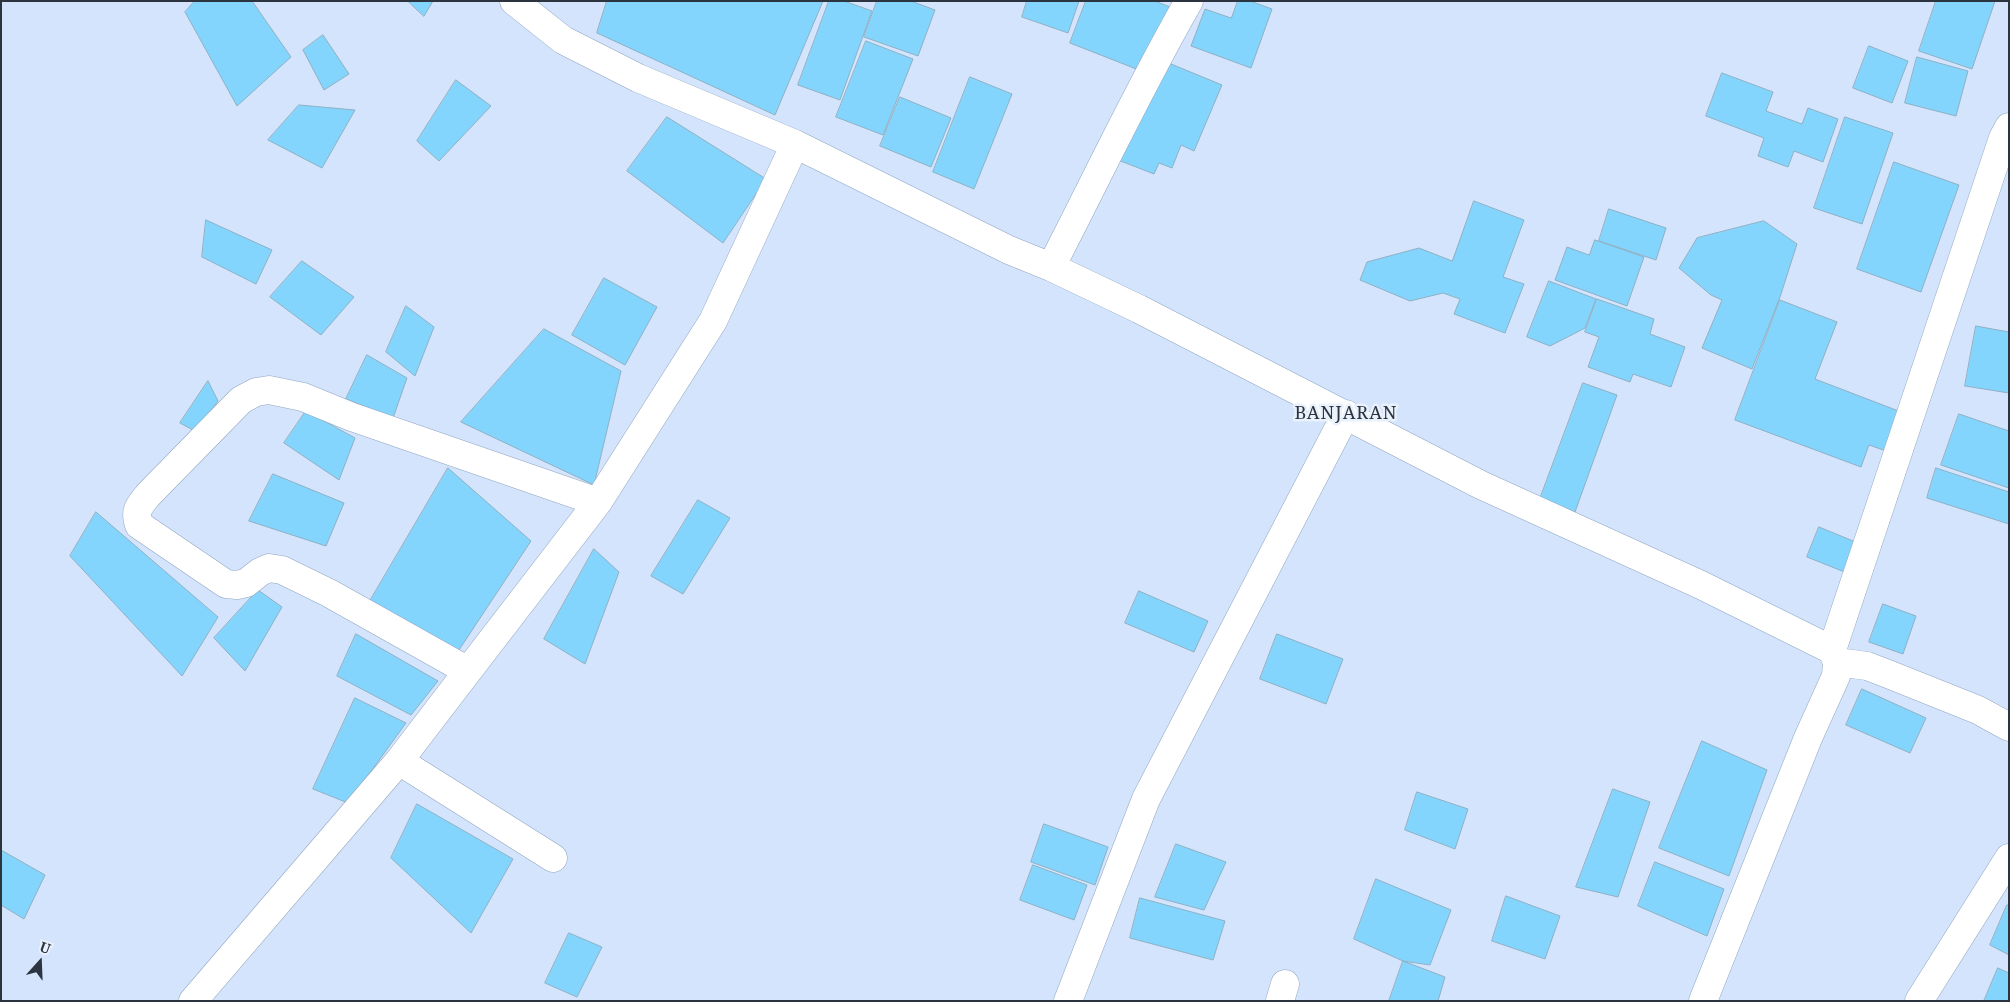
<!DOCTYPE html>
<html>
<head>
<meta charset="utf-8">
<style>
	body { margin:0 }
	#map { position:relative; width:2010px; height:1002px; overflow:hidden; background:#d3e4fc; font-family:"Noto Serif",serif }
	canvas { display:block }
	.frame { position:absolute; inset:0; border:2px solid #2c343f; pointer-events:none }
	.north { position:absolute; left:15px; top:937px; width:50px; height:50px; -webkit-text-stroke:4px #e8f1fc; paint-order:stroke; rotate:20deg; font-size:14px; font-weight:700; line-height:20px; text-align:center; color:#2c343f }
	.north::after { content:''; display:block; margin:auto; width:18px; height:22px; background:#2c343f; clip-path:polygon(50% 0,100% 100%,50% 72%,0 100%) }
</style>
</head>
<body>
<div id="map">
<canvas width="2010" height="1002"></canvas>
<div class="frame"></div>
<div class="north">U</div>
</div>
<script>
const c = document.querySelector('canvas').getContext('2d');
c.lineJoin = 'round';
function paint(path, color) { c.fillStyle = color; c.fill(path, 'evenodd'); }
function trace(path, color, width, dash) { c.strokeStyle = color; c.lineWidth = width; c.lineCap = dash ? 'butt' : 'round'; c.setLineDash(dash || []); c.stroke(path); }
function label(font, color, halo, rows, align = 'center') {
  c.font = font + ' "Noto Serif",serif'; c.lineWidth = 5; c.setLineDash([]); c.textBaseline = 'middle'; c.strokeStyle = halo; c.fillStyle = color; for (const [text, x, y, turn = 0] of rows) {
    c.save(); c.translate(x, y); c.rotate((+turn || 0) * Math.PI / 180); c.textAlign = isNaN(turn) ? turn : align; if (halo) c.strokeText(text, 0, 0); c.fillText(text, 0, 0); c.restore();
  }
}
const building = new Path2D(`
	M 195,1 L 252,1 L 291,57 L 237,106 L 185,12 Z
	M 408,1 L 433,1 L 424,16 Z
	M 607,1 L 823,1 L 775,115 L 597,33 Z
	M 829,1 L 844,1 L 872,11 L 840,100 L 798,85 Z
	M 877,1 L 911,1 L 935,10 L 918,56 L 864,37 Z
	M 1027,1 L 1079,1 L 1068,33 L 1022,17 Z
	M 1086,1 L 1155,1 L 1180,11 L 1144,72 L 1070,43 Z
	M 1238,1 L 1250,1 L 1272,9 L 1251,68 L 1191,46 L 1205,9 L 1231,18 Z
	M 1936,1 L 1995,1 L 1972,69 L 1919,51 Z
	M 323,35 L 349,74 L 324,90 L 303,50 Z
	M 866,41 L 913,59 L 883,135 L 836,117 Z
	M 1869,46 L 1908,61 L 1892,103 L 1853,88 Z
	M 1917,57 L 1968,71 L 1956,116 L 1905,103 Z
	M 1159,59 L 1222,85 L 1194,151 L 1181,145 L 1172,168 L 1159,163 L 1154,174 L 1113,158 Z
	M 1722,73 L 1773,92 L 1766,111 L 1802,124 L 1808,108 L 1838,119 L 1823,162 L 1794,151 L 1788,167 L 1758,156 L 1764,138 L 1706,116 Z
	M 970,77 L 1012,94 L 974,189 L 933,172 Z
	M 456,80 L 491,106 L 439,161 L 417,141 Z
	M 900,97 L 951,118 L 931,167 L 880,146 Z
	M 299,105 L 355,110 L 322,168 L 268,140 Z
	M 667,117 L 766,179 L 723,243 L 627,171 Z
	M 1845,117 L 1893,133 L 1862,224 L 1814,208 Z
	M 1894,162 L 1959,185 L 1921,292 L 1857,269 Z
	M 1474,201 L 1524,220 L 1503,277 L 1524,284 L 1505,333 L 1454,314 L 1460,299 L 1443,293 L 1410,301 L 1360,280 L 1367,262 L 1419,248 L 1452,261 Z
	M 1609,209 L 1666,228 L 1656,260 L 1599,241 Z
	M 206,220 L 272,250 L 256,284 L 202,257 Z
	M 1764,221 L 1797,244 L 1780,297 L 1752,369 L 1702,348 L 1722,300 L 1711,295 L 1679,268 L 1697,238 Z
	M 1595,240 L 1644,257 L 1627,306 L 1555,280 L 1567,247 L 1589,255 Z
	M 302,261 L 354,297 L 321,335 L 270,297 Z
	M 604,278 L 657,307 L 625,365 L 572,335 Z
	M 1549,281 L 1596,299 L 1585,328 L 1550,346 L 1527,337 Z
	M 1597,299 L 1654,319 L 1650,334 L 1685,347 L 1671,387 L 1633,374 L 1630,382 L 1588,367 L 1599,337 L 1585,332 Z
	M 1780,300 L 1837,322 L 1815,379 L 1909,415 L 1895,454 L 1869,445 L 1861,467 L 1735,420 Z
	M 406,306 L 434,327 L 415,376 L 386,352 Z
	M 1976,326 L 2009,332 L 2009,393 L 1965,386 Z
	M 544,329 L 621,371 L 594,485 L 461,422 Z
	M 367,355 L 407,378 L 393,418 L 346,399 Z
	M 208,381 L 218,401 L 195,431 L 180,423 Z
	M 1583,383 L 1617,395 L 1575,512 L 1540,499 Z
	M 306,411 L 355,438 L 339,480 L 284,443 Z
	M 1959,414 L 2009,431 L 2009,488 L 1941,465 Z
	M 448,468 L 531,541 L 457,653 L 370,601 Z
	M 1936,468 L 2009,492 L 2009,524 L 1927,498 Z
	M 273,474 L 344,503 L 326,546 L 249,521 Z
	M 698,500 L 730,518 L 683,594 L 651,576 Z
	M 96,512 L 218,617 L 182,676 L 70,556 Z
	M 1819,527 L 1858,543 L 1847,573 L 1807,557 Z
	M 594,549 L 619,572 L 585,664 L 544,639 Z
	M 258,590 L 282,607 L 245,671 L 214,638 Z
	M 1139,591 L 1208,621 L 1194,652 L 1125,623 Z
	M 1883,604 L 1916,616 L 1903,654 L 1869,642 Z
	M 356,634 L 438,681 L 411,715 L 337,676 Z
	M 1277,634 L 1343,659 L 1326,704 L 1260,679 Z
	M 1862,689 L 1926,718 L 1910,753 L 1846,725 Z
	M 355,698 L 406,723 L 348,803 L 313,789 Z
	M 1702,741 L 1767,770 L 1729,876 L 1659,848 Z
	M 1613,789 L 1650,802 L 1618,897 L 1576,887 Z
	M 1417,792 L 1468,809 L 1455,849 L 1405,830 Z
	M 417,804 L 513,859 L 471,933 L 391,858 Z
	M 1044,824 L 1108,847 L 1095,885 L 1031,862 Z
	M 1176,844 L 1226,862 L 1204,910 L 1155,897 Z
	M 1,850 L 45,875 L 24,919 L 1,905 Z
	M 1655,862 L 1724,889 L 1707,936 L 1638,906 Z
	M 1033,865 L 1087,885 L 1074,920 L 1020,900 Z
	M 1376,879 L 1451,910 L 1430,965 L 1403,961 L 1354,939 Z
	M 1506,896 L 1560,916 L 1545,959 L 1492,941 Z
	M 1140,898 L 1225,921 L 1213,960 L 1130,938 Z
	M 2007,905 L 2009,905 L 2009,955 L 1990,945 Z
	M 569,933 L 602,947 L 577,997 L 545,983 Z
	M 1403,961 L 1445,977 L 1438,1001 L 1389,1001 Z
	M 1998,968 L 2009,973 L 2009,1001 L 1984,1001 Z`);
const minor = new Path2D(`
	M 514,1 L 563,40 L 638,78 L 795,144 L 1009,250 L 1051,267 L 1139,309 L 1481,485 L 1701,585 L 1832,650 L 1837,662 L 1836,676 L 1808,738 L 1703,1001
	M 1051,267 C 1097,178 1139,88 1189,1
	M 598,502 L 352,417 L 303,397 L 269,390 L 256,392 L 241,400 L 148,495 C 139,506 134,511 139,525 L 226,584 L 237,585 L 246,583 L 260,572 L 269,568 L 282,570 L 329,593 L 468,671 L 598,502 L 713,321 L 795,144
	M 1832,650 L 2003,138 L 2009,127
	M 1837,662 L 1867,666 L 1888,674 L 1978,710 L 2009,727
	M 399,761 L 553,858
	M 193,1001 L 399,761 L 468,671
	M 1068,1001 L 1146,799 L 1346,414
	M 1280,1001 L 1285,984
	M 1919,1001 L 2009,858`);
const quarterNames = [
	["BANJARAN",1346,414]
];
paint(building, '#84d5fd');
trace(building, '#8eb0c3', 1);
trace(minor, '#91a6c1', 29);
trace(minor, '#fff', 28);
c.letterSpacing = '1px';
label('18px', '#2c343f', '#e8f1fc', quarterNames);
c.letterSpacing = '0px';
</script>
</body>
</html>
